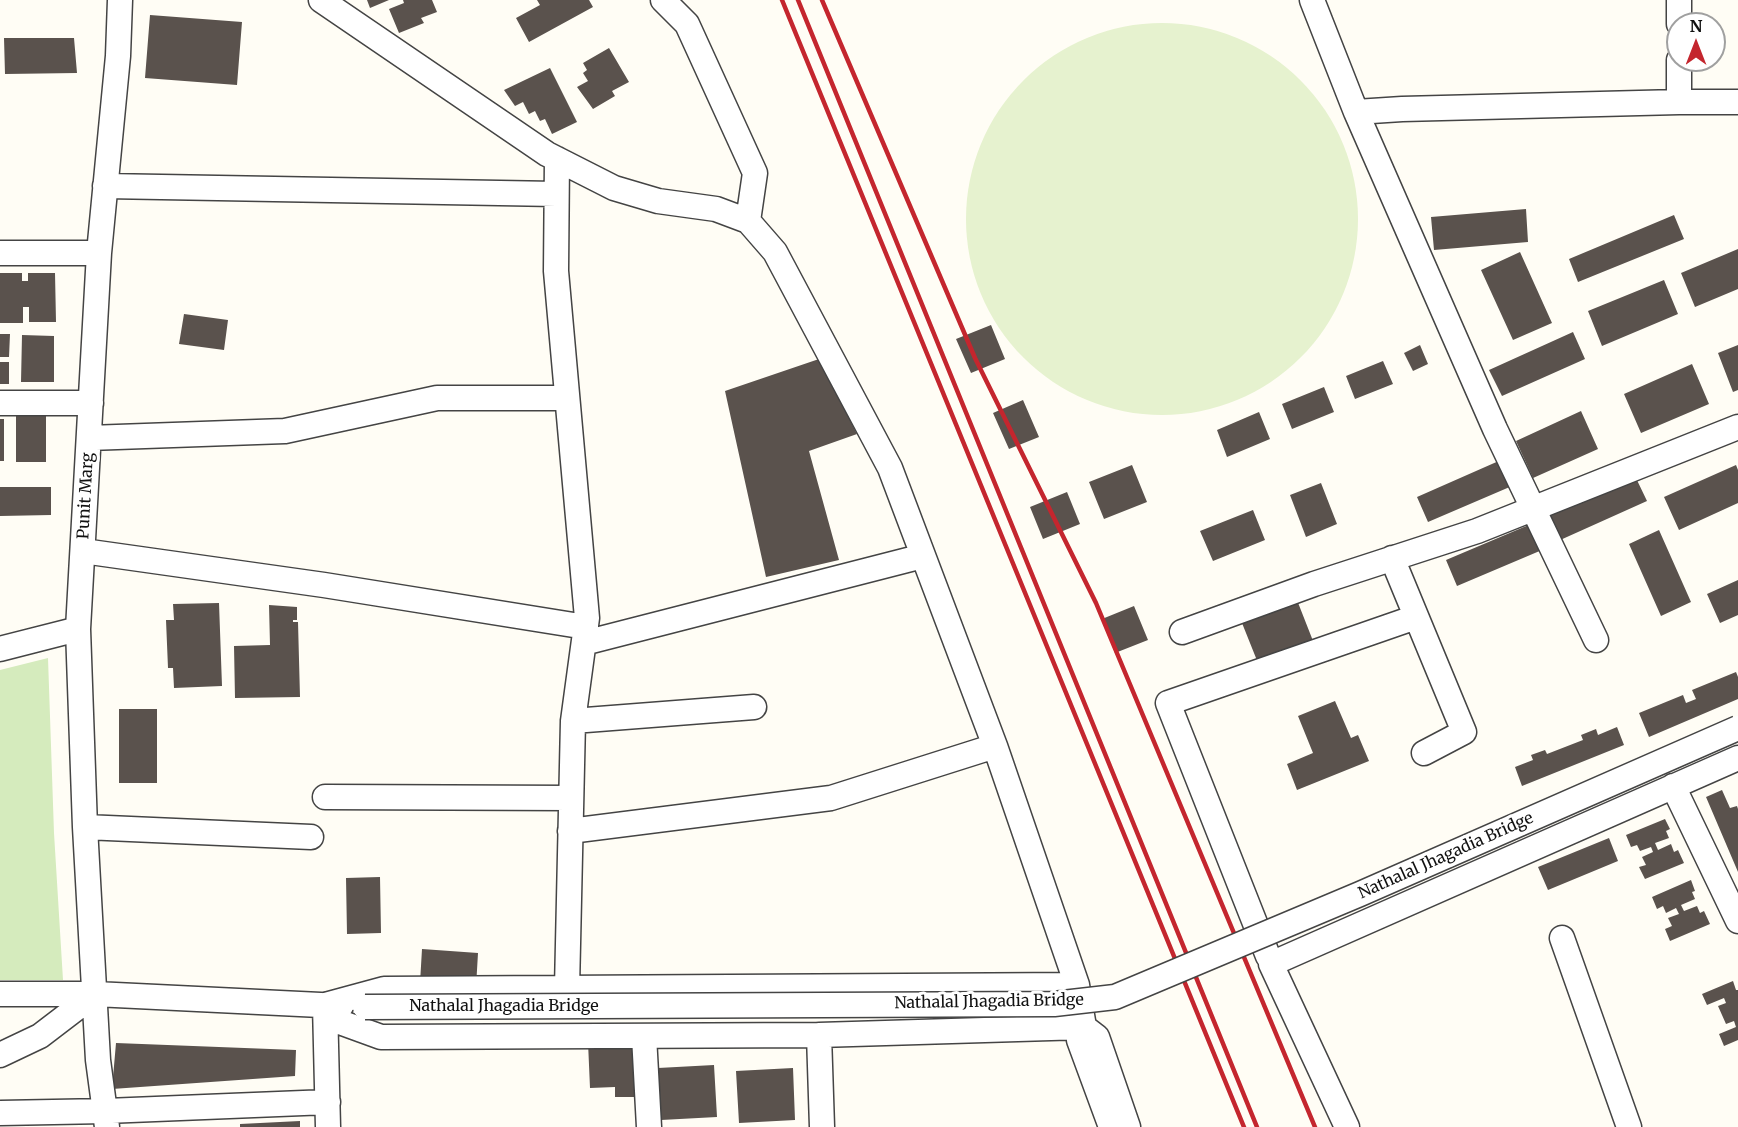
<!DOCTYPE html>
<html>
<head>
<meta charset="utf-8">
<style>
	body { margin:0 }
	#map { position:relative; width:1738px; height:1127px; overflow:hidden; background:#fffdf5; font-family:Merriweather,serif }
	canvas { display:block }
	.north { position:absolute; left:1666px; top:12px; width:60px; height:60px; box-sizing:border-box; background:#fff; border:2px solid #a0a0a0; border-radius:50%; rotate:0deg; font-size:16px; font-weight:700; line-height:24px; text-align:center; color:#111 }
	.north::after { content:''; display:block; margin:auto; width:21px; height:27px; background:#c4262e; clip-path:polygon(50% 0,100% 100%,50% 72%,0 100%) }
</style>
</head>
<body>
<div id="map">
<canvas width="1738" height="1127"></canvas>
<div class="north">N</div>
</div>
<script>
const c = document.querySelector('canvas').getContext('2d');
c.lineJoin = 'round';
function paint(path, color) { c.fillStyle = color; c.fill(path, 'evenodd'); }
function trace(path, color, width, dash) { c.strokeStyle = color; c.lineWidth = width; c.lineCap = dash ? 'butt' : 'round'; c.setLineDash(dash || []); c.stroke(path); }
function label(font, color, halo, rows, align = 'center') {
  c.font = font + ' Merriweather,serif'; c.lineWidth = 6; c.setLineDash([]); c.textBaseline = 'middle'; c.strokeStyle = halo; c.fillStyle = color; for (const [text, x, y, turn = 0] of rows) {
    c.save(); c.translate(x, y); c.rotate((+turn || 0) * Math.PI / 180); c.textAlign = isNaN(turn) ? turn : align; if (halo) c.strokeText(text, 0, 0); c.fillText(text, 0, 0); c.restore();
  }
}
const green = new Path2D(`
	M 48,658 L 54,833 L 63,980 L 0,980 L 0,670 Z`);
const pitch = new Path2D(`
	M966 219a196 196 0 1 1 392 0a196 196 0 1 1-392 0Z`);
const building = new Path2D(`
	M 367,0 L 389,0 L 370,8 Z
	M 403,0 L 432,0 L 437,12 L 421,18 L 424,23 L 399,33 L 389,9 L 404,3 Z
	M 537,0 L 589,0 L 593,7 L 529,42 L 516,18 L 540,5 Z
	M 150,15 L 242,22 L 237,85 L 145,78 Z
	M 4,38 L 74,38 L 77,73 L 5,74 Z
	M 609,48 L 629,82 L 612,91 L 615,96 L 593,109 L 577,87 L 588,81 L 583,73 L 587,70 L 583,63 Z
	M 550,68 L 577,122 L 552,134 L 545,119 L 540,121 L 535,111 L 529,114 L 523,102 L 515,106 L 504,90 Z
	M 1526,209 L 1528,242 L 1434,250 L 1431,217 Z
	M 1674,215 L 1684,239 L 1578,282 L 1569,259 Z
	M 1738,249 L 1738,289 L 1695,307 L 1681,273 Z
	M 1520,252 L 1552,323 L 1513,340 L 1481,270 Z
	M 0,273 L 22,273 L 22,281 L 28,281 L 28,273 L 55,273 L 56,322 L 29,322 L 29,307 L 23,307 L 23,323 L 0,323 Z
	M 1664,280 L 1678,314 L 1602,346 L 1588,311 Z
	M 184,314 L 228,320 L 224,350 L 179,344 Z
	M 991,325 L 1005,359 L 971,373 L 956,339 Z
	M 1573,332 L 1585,359 L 1502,396 L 1489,370 Z
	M 0,334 L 10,334 L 9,357 L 0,357 Z
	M 22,335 L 54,336 L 54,382 L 21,382 Z
	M 1420,345 L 1428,364 L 1413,371 L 1404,353 Z
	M 1738,345 L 1738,390 L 1733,392 L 1718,353 Z
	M 819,359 L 857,434 L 809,451 L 839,560 L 766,577 L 725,391 Z
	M 1383,361 L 1393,384 L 1355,399 L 1346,376 Z
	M 0,362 L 9,362 L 9,384 L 0,384 Z
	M 1692,364 L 1709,404 L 1641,433 L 1624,394 Z
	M 1324,387 L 1334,412 L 1292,429 L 1282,404 Z
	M 1023,400 L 1039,437 L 1009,449 L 993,413 Z
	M 1581,411 L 1598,449 L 1533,478 L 1516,441 Z
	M 1259,412 L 1270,439 L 1227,457 L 1217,430 Z
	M 16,415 L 46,415 L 46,462 L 16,462 Z
	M 0,419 L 4,419 L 4,461 L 0,461 Z
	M 1501,460 L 1512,486 L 1428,522 L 1417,497 Z
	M 1132,465 L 1147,502 L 1104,519 L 1089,482 Z
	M 1736,465 L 1738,470 L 1738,503 L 1679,530 L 1664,497 Z
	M 1635,476 L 1647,501 L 1558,541 L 1546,516 Z
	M 1321,483 L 1337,524 L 1306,537 L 1290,495 Z
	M 0,487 L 51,487 L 51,515 L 0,516 Z
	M 1067,492 L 1080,524 L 1043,539 L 1030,507 Z
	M 1253,510 L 1265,540 L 1213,561 L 1200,531 Z
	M 1531,524 L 1542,550 L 1457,586 L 1446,560 Z
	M 1659,530 L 1691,602 L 1661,616 L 1629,544 Z
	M 1738,580 L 1738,615 L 1720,623 L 1707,594 Z
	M 1295,595 L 1315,646 L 1260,668 L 1240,618 Z
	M 219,603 L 222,686 L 174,688 L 173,668 L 168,668 L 166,620 L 174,620 L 173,604 Z
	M 269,605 L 297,607 L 297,620 L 293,620 L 293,622 L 298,622 L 300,697 L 235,698 L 234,646 L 270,645 Z
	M 1134,606 L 1148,640 L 1115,653 L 1102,619 Z
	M 1736,672 L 1738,677 L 1738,699 L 1649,737 L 1639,713 L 1683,695 L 1686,703 L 1696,699 L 1692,690 Z
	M 1335,701 L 1351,738 L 1358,735 L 1369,761 L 1297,790 L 1287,764 L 1313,753 L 1298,716 Z
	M 119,709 L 157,709 L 157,783 L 119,783 Z
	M 1617,727 L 1624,745 L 1522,786 L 1515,767 L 1533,760 L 1531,755 L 1545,750 L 1547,754 L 1583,740 L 1581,735 L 1596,729 L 1598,735 Z
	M 1722,790 L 1730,808 L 1737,806 L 1738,809 L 1738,872 L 1706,797 Z
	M 1665,819 L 1670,829 L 1666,831 L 1669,838 L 1655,843 L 1658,850 L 1671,844 L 1674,852 L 1678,850 L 1684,863 L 1645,879 L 1639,867 L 1646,865 L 1642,857 L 1653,852 L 1651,847 L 1640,851 L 1637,845 L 1631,847 L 1626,835 Z
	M 1609,838 L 1618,861 L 1548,890 L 1538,867 Z
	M 380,877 L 381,933 L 347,934 L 346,878 Z
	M 1691,880 L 1695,891 L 1692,892 L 1695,899 L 1681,905 L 1684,911 L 1697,906 L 1700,913 L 1704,911 L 1710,924 L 1670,941 L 1665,929 L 1672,926 L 1668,918 L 1679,914 L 1676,908 L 1666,913 L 1663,906 L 1657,909 L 1652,897 Z
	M 422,949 L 478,953 L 476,987 L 420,983 Z
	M 1733,981 L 1736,990 L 1738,990 L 1738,1040 L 1724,1046 L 1719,1034 L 1736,1027 L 1734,1021 L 1726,1024 L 1718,1006 L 1726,1003 L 1724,998 L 1707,1005 L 1702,994 Z
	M 634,1038 L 636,1097 L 615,1097 L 615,1087 L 590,1088 L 588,1042 Z
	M 116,1043 L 296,1050 L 295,1076 L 112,1089 Z
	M 714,1065 L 717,1117 L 661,1120 L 658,1068 Z
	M 793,1068 L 795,1120 L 739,1123 L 736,1071 Z
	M 300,1121 L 300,1127 L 240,1127 L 240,1124 Z`);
const minor = new Path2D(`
	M 321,0 L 547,154 L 614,188 L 658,201 L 716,209 L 748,221 L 775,252 L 890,468 L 995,746 L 1077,985 L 1084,1027 L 1079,1040 L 1111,1127
	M 663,0 L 687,24 L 755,173 L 748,221
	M 1312,0 L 1356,112 L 1402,109 L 1679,102
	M 1679,0 L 1679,24
	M 1679,60 L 1679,102 L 1738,102
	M 1356,112 L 1495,429 L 1596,640
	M 557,159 L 556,271 L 587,618 L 573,721 L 567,988
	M 105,186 L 556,194
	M 0,253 L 99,253
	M 0,403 L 91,403
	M 89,438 L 285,431 L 437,398 L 567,398
	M 83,551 L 324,585 L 586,627
	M 1392,558 L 1464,732 L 1424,753
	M 1182,632 L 1314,584 L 1477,531 L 1738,427
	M 584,643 L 923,556
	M 0,649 L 78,629
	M 573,721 L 754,707
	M 1673,786 L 1738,921
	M 325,797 L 571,798
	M 85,827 L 311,837
	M 570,831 L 831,798 L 995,746
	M 1562,938 L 1629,1127
	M 1268,956 L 1168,703 L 1416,617
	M 0,994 L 95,994 L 341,1006
	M 325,1005 L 384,989 L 1077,985
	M 325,1005 L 328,1127
	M 326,1017 L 381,1037 L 819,1035 L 1084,1027 L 1097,1037 L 1128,1127
	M 819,1035 L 822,1127
	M 644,1036 L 649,1127
	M 0,1055 L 40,1036 L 95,994
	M 0,1113 L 106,1111 L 328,1102
	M 107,1127 L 98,1060 L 85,827 L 78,629 L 99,253 L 118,56 L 120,0
	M 1347,1127 L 1271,964 L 1738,758`);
const rail = new Path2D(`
	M 782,0 L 1244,1127
	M 798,0 L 1257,1127
	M 822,0 L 975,358 L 1096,603 L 1315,1127`);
const minorBridge = new Path2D(`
	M 365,1007 L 1054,1004 L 1115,997 L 1360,894 L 1738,728`);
const streetNames = [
	["Punit Marg",86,496,-87],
	["Nathalal Jhagadia Bridge",1446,856,-24],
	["Nathalal Jhagadia Bridge",989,1002,-1],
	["Nathalal Jhagadia Bridge",504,1006]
];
paint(green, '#d5ebbd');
paint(pitch, '#e6f2cf');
paint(building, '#5a524d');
trace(minor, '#444', 27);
trace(minor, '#fff', 24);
trace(rail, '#c4262e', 4.5);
trace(minorBridge, '#444', 27, []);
trace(minorBridge, '#fff', 24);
label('16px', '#111', '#fff', streetNames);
</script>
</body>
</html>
